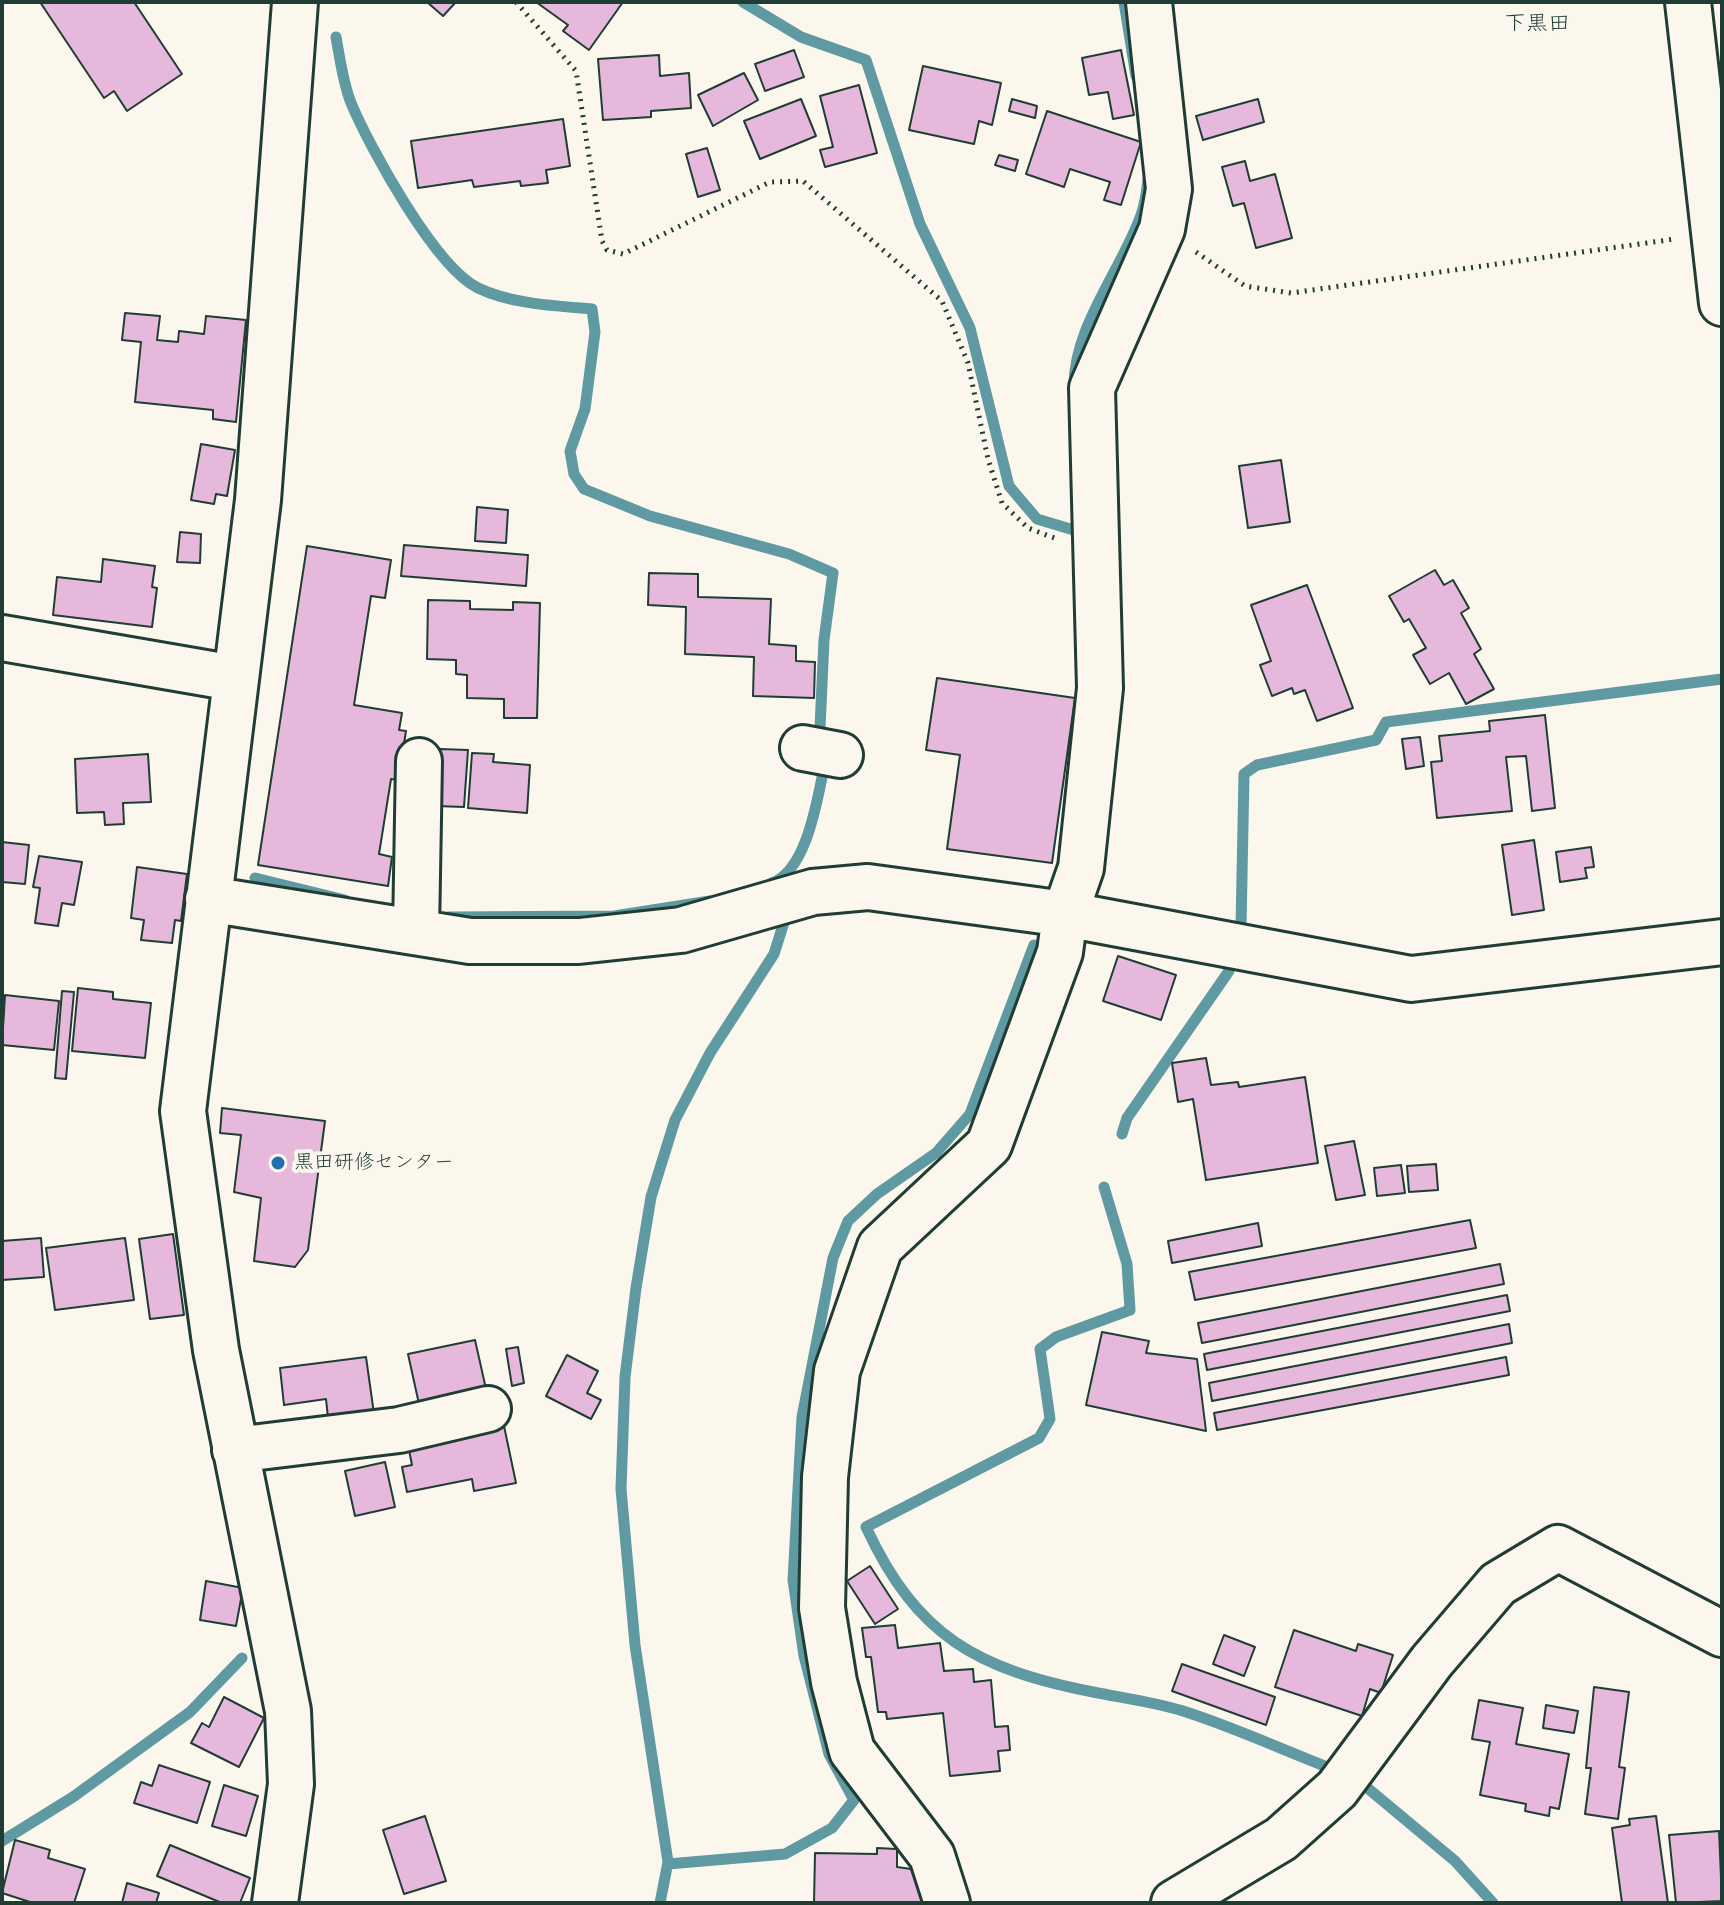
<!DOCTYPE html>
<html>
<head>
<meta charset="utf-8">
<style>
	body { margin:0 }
	#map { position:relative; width:1724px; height:1905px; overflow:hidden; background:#fbf7ec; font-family:"Shantell Sans",sans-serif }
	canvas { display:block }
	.frame { position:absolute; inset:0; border:4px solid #1f3d34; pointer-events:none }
</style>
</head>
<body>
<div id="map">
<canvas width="1724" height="1905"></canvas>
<div class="frame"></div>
</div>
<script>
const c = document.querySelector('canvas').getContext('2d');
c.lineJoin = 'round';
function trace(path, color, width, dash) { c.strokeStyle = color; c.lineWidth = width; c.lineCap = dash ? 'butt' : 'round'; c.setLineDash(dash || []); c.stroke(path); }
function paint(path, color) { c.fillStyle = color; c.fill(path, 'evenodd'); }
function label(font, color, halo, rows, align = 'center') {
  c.font = font + ' "Shantell Sans","Klee One",sans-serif'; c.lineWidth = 8; c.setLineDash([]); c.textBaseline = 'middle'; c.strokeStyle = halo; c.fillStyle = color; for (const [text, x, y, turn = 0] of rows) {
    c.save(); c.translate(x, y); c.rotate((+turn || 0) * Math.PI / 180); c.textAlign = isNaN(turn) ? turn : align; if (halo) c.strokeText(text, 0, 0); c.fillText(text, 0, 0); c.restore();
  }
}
const stream = new Path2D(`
	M 743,2 L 801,37 L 866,60 L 920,224 L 970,328 L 1009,486 L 1037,519 L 1077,531
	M 1124,2 L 1136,76
	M 336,37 C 340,59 343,83 351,103 C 370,148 435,267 478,288 C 511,304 556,306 592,309 L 595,332 L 585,409 L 570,451 L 574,474 L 584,489 L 650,516 L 789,554 L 833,573 L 824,640 L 820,728
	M 1074,388 C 1073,327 1121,271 1141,215 C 1146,202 1147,186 1149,172
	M 255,878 L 345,900
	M 772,883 C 807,870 817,800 824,768
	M 448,917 L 614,916 L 710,901
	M 1236,926 L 1241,927 L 1244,774 L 1257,765 L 1376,740 L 1386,722 L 1722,679
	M 1122,1134 L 1127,1118 L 1229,971
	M 1104,1187 L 1127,1264 L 1130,1310 L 1056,1337 L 1040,1349 L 1050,1419 L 1039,1438 L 866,1527 C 917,1637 977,1669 1093,1692 C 1123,1698 1154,1702 1183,1711 C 1234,1727 1285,1751 1335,1770
	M 1359,1781 L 1455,1861 L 1493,1903
	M 2,1841 L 73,1797 L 190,1712 L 242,1658
	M 668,1864 L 785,1854 L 832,1828 L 854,1800 L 829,1754 L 804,1656 L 793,1580 L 802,1417 L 833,1258 L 848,1221 L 877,1194 L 936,1153 L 970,1114 L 1034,945
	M 660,1903 L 668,1862 L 635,1645 L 621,1489 L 625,1377 L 636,1288 L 651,1197 L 675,1120 L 710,1053 L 774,954 L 785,919`);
const building = new Path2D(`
	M 40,2 L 134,2 L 182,74 L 127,111 L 114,91 L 104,98 Z
	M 427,2 L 456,2 L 443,16 Z
	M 536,2 L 623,2 L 589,50 L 563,31 L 568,25 Z
	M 794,50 L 804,77 L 765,91 L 755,64 Z
	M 1121,50 L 1134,115 L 1113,119 L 1108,92 L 1089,95 L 1082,58 Z
	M 659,55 L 660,76 L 689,73 L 691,108 L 651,111 L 651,117 L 603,120 L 598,59 Z
	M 923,66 L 1001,83 L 992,125 L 979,121 L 974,144 L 909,130 Z
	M 744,73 L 758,100 L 713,126 L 698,95 Z
	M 859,85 L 877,153 L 825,167 L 820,150 L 833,147 L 820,96 Z
	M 801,99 L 816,136 L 760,159 L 744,121 Z
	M 1012,99 L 1037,106 L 1035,118 L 1009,111 Z
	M 1258,99 L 1264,122 L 1203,140 L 1196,116 Z
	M 1047,111 L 1141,142 L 1121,205 L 1104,200 L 1110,182 L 1070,169 L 1064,187 L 1026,174 Z
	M 563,119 L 570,166 L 546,170 L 548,183 L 521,186 L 520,181 L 474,187 L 472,180 L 418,188 L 411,141 Z
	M 707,148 L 720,190 L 698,197 L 686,154 Z
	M 999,155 L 1018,160 L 1015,171 L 995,165 Z
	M 1245,161 L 1250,181 L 1275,174 L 1292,238 L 1256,248 L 1244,203 L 1233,206 L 1222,167 Z
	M 125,313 L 160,316 L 157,340 L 178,342 L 179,331 L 204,334 L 206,316 L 246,320 L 236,422 L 213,419 L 213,410 L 135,402 L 141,342 L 122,340 Z
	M 201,444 L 235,450 L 227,496 L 216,494 L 214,504 L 191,500 Z
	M 1281,460 L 1290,522 L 1248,528 L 1239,466 Z
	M 477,507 L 508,510 L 506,543 L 475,541 Z
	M 180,532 L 201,534 L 200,563 L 177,562 Z
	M 404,545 L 528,555 L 526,586 L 401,576 Z
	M 307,546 L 391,560 L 385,598 L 371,596 L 354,705 L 402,713 L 399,730 L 406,731 L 398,780 L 391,779 L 379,854 L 392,857 L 388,886 L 258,865 Z
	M 103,559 L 155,566 L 152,587 L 157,588 L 152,627 L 53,615 L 57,577 L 101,582 Z
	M 1435,570 L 1444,585 L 1453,580 L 1469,608 L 1461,613 L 1481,649 L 1474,654 L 1494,689 L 1466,704 L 1449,673 L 1430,684 L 1413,655 L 1426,648 L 1409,619 L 1404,622 L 1389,596 Z
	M 649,573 L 698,574 L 698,597 L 771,599 L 769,644 L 796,646 L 796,661 L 815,662 L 814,698 L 753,696 L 754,657 L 685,654 L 686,607 L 648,605 Z
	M 1307,585 L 1353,708 L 1317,721 L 1305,690 L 1294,694 L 1292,688 L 1272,696 L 1260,665 L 1271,661 L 1251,605 Z
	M 428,600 L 470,601 L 470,609 L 513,610 L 513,602 L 540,603 L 537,718 L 504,718 L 504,699 L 467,698 L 467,675 L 456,674 L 456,660 L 427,659 Z
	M 937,678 L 1075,698 L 1052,863 L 947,849 L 960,755 L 926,750 Z
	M 1545,715 L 1555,808 L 1532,811 L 1526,756 L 1506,757 L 1512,811 L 1437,818 L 1431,762 L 1442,761 L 1439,736 L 1490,731 L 1489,721 Z
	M 1420,737 L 1424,766 L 1406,769 L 1402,739 Z
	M 440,749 L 468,750 L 464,807 L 436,806 Z
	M 472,753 L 494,754 L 493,762 L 530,765 L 527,813 L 468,808 Z
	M 148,754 L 151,802 L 123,803 L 124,824 L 105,825 L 104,812 L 77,813 L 75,759 Z
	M 1534,840 L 1544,910 L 1512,915 L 1502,845 Z
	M 2,842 L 29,845 L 25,884 L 2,882 Z
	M 1591,847 L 1594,867 L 1585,868 L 1587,878 L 1560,882 L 1556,852 Z
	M 39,856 L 82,862 L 74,905 L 62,903 L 58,926 L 35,923 L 40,888 L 33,887 Z
	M 137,867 L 187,874 L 181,921 L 175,920 L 172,943 L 141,940 L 144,920 L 131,918 Z
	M 1118,956 L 1176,975 L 1161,1020 L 1103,1001 Z
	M 78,988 L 113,992 L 113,999 L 151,1003 L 145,1058 L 72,1051 Z
	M 62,991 L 74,992 L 66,1079 L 55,1078 Z
	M 5,995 L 59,1001 L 54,1050 L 2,1045 Z
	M 1206,1058 L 1211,1085 L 1238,1082 L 1239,1087 L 1305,1077 L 1318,1163 L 1206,1180 L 1193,1099 L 1178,1102 L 1172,1063 Z
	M 222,1108 L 325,1121 L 308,1250 L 295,1267 L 254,1261 L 261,1198 L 234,1192 L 241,1135 L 220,1133 Z
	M 1354,1141 L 1365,1195 L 1336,1200 L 1325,1146 Z
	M 1436,1164 L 1438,1190 L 1409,1192 L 1407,1166 Z
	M 1401,1165 L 1405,1193 L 1377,1196 L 1374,1168 Z
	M 1470,1220 L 1476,1248 L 1195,1300 L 1189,1272 Z
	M 1258,1223 L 1262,1246 L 1172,1263 L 1168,1241 Z
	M 173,1234 L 184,1315 L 150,1319 L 139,1239 Z
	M 41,1238 L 44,1277 L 2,1280 L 2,1241 Z
	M 125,1238 L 134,1300 L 55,1310 L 46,1248 Z
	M 1500,1264 L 1504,1284 L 1202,1343 L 1198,1323 Z
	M 1507,1295 L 1510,1311 L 1207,1370 L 1204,1354 Z
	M 1509,1324 L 1512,1343 L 1212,1401 L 1209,1383 Z
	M 1102,1332 L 1149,1341 L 1146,1353 L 1197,1359 L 1206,1431 L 1086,1405 Z
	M 475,1340 L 486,1389 L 419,1404 L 408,1354 Z
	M 518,1347 L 524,1383 L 512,1386 L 506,1349 Z
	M 567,1355 L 598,1371 L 587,1393 L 601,1400 L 591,1419 L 546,1396 Z
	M 366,1357 L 375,1421 L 329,1427 L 326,1399 L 284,1405 L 280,1368 Z
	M 1506,1357 L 1509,1375 L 1217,1430 L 1214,1413 Z
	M 504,1426 L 516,1483 L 474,1491 L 472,1479 L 407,1492 L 402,1467 L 412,1465 L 408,1445 Z
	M 385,1462 L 395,1507 L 355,1516 L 345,1471 Z
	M 870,1566 L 898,1609 L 875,1624 L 847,1581 Z
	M 206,1581 L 243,1588 L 236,1626 L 200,1620 Z
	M 895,1625 L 898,1648 L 940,1643 L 944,1671 L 973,1669 L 974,1682 L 991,1680 L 995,1727 L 1008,1726 L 1010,1750 L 998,1751 L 1000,1771 L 950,1776 L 943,1713 L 887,1719 L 886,1712 L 878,1712 L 871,1657 L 866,1657 L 862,1628 Z
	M 1294,1630 L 1356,1651 L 1358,1644 L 1393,1655 L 1381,1693 L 1370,1689 L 1362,1716 L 1275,1687 Z
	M 1224,1635 L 1255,1647 L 1244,1676 L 1213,1664 Z
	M 1182,1664 L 1275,1697 L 1266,1725 L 1172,1691 Z
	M 1594,1687 L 1629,1692 L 1619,1767 L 1625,1768 L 1618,1819 L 1585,1814 L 1591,1768 L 1586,1768 Z
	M 224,1697 L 264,1718 L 239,1767 L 191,1743 L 202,1723 L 209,1727 Z
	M 1479,1700 L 1523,1708 L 1516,1744 L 1569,1754 L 1559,1809 L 1550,1807 L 1549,1816 L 1525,1811 L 1526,1804 L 1480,1795 L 1490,1742 L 1472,1739 Z
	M 1546,1705 L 1578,1711 L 1574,1733 L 1543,1728 Z
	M 159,1765 L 210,1782 L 197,1823 L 134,1803 L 141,1782 L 152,1786 Z
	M 224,1785 L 258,1796 L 246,1836 L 212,1826 Z
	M 425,1816 L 446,1881 L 404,1894 L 383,1830 Z
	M 1656,1816 L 1668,1903 L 1622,1903 L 1612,1828 L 1630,1825 L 1629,1819 Z
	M 1719,1831 L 1722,1901 L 1676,1903 L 1669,1835 Z
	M 15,1840 L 50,1850 L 48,1858 L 85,1869 L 74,1903 L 33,1903 L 2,1893 Z
	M 170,1845 L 250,1878 L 240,1903 L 222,1903 L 157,1876 Z
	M 877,1848 L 897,1849 L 897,1867 L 911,1869 L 923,1903 L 814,1903 L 815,1853 L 877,1854 Z
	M 127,1883 L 159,1893 L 156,1903 L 122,1903 Z`);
const path = new Path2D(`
	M 516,2 L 576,71 L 602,241 L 607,250 L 623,254 L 770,182 L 803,181 L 942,301 L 968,363 L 988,459 L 1002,503 L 1028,528 L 1057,539
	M 1196,252 L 1245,286 L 1291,293 L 1675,239`);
const minor = new Path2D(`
	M 1688,2 L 1722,303
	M 2,638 L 234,678
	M 803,748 L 840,755
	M 208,899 L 470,941 L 579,941 L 681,930 L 813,892 L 868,887 L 1065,914 L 1411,979 L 1722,942
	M 416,932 L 419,761
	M 235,1450 L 399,1430 L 488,1409
	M 275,1903 L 291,1784 L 288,1711 L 216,1350 L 183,1111 L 258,500 L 295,2
	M 947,1903 L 932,1856 L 852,1751 L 834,1682 L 822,1608 L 825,1477 L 837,1371 L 880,1247 L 989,1145 L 1060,952 L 1065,914 L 1081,868 L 1100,688 L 1092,388 L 1162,229 L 1169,189 L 1149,2
	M 1174,1903 L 1281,1839 L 1337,1789 L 1432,1661 L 1498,1584 L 1558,1548 L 1722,1634`);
const markers = [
	[278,1163,8,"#1f6fb2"]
];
const poiNames = [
	["黒田研修センター",294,1163]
];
const neighbourhoodNames = [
	["下黒田",1537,24]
];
trace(stream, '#5f99a1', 11);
paint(building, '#e6b9dc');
trace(building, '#1f3d34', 2);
trace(minor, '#1f3d34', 50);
trace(path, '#1f3d34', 5, [2, 6]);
trace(minor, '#fbf7ec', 44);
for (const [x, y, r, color] of markers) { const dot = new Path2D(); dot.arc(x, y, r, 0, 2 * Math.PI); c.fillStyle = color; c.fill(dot); trace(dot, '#fbf7ec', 3); }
label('20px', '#1f3d34', '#fbf7ec', poiNames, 'left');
label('22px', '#1f3d34', '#fbf7ec', neighbourhoodNames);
</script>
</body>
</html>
